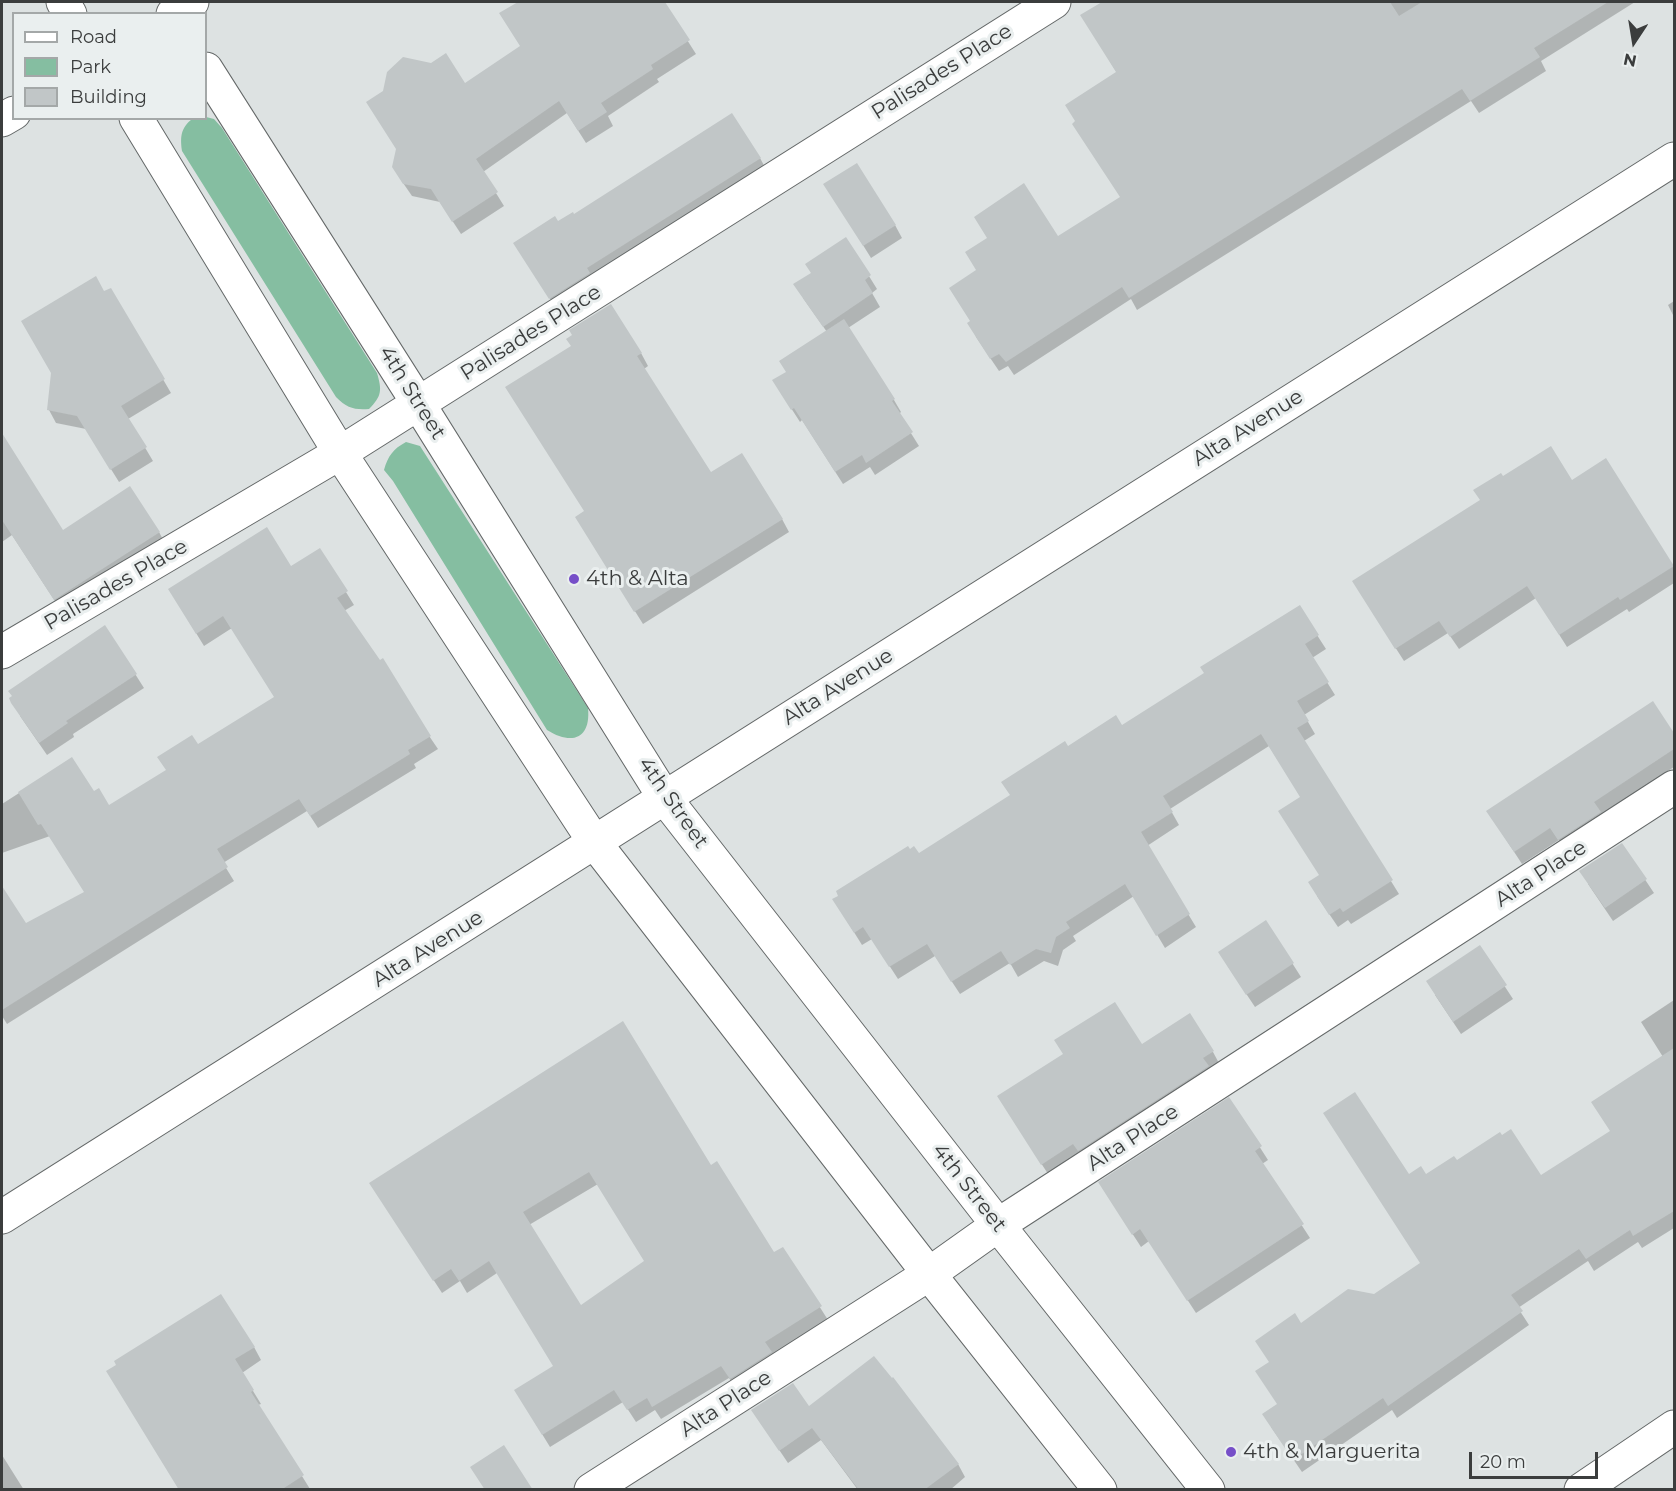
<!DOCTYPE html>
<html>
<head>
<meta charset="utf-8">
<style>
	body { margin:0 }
	#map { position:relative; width:1676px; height:1491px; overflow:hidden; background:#dde2e2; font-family:Montserrat,sans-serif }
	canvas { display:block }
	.frame { position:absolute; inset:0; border:3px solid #3b3d3d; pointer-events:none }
	.legend { position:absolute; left:12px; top:12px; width:195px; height:108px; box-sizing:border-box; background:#eaefef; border:2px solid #a4a8a8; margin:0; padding:8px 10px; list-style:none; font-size:18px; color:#3b3d3d }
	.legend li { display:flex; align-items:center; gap:12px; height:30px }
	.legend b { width:30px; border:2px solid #a4a8a8 }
	.north { position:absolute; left:1604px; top:12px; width:60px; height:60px; -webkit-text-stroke:4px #eaefef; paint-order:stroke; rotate:192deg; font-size:16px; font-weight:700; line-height:24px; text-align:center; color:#3b3d3d }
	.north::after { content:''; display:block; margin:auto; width:21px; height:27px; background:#3b3d3d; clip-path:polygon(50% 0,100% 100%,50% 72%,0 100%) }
	.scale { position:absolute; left:1469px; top:1452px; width:129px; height:27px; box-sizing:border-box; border:3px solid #3b3d3d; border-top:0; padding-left:8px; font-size:18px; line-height:21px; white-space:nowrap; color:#3b3d3d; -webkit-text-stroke:4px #eaefef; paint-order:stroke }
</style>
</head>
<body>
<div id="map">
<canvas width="1676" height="1491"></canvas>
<div class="frame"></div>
<ul class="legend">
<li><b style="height:8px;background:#fff"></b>Road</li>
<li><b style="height:16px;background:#85bea1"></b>Park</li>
<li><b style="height:16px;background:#c1c6c7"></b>Building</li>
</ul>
<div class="north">N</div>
<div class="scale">20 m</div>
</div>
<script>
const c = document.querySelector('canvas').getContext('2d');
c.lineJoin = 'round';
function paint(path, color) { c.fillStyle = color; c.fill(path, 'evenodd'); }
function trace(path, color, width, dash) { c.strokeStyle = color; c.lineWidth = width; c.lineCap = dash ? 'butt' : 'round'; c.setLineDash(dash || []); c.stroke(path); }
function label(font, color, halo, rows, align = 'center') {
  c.font = font + ' Montserrat,sans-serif'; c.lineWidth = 6; c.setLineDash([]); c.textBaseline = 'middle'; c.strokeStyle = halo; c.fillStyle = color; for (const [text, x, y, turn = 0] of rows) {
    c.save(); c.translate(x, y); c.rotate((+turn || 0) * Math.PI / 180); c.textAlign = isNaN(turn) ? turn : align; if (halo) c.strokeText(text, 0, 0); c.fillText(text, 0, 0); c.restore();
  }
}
const green = new Path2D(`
	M 206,117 L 214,119 L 222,128 L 377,373 C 382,390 382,396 369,409 C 354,410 347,408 336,397 L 182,151 C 180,136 181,128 192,119 L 206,118 Z
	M 406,442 L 420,446 L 588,708 C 591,740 571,745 547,730 L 393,481 L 384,470 C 388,456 393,449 406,442 Z`);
const shadow = new Path2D(`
	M 520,2 L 663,2 L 696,54 L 657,79 L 659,82 L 608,116 L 613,126 L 586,143 L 567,113 L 483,172 L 504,206 L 461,234 L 440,202 L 412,196 L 401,180 L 465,85 L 522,47 L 501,14 Z
	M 1104,2 L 1283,2 L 1299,27 L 1340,2 L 1635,2 L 1541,61 L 1546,71 L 1479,113 L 1471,101 L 1137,310 L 1131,299 L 1014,375 L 1008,366 L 999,371 L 976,337 L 972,322 L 1058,238 L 1121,198 L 1117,73 L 1082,16 Z
	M 760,158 L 767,171 L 558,311 L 523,256 L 557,223 Z
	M 833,197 L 895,225 L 902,238 L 871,258 Z
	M 846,239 L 877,289 L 872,293 L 880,307 L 848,328 L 894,400 L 901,412 L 899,414 L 919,446 L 875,475 L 870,467 L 843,484 L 802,420 L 800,422 L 782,394 L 787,373 L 827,332 L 803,298 L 812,274 Z
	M 111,290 L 171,393 L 128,419 L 153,461 L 119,482 L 86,429 L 56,423 L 49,410 L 104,293 Z
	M 1674,301 L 1674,317 L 1668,305 Z
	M 641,353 L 648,366 L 644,369 L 710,474 L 782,519 L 789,532 L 643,624 L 584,530 L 586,512 L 515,400 Z
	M 2,436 L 62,532 L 159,532 L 166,545 L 62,612 L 12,535 L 2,542 Z
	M 1606,461 L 1674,569 L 1674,583 L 1629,612 L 1627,609 L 1567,647 L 1536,598 L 1459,649 L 1448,633 L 1404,661 L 1361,594 L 1481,501 L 1503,478 L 1572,482 Z
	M 320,550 L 354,605 L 344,611 L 438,749 L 414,764 L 416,768 L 318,828 L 307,811 L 223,863 L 234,881 L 7,1024 L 2,1016 L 2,889 L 26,925 L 86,893 L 50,836 L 2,853 L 2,804 L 72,759 L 93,793 L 109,807 L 167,771 L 198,746 L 276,698 L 232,628 L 204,646 L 177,602 L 291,568 Z
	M 1299,607 L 1326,649 L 1312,658 L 1335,695 L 1304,715 L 1315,734 L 1304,741 L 1399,894 L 1351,924 L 1348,920 L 1338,927 L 1317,896 L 1320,876 L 1302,798 L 1269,746 L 1170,809 L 1179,825 L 1147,846 L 1196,927 L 1165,948 L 1134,896 L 1073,936 L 1076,941 L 1063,950 L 1058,966 L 1044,961 L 1018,977 L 1010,963 L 960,994 L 935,956 L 898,979 L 872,939 L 862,945 L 842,913 L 918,855 L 1012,796 L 1067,748 L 1122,727 L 1205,674 Z
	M 111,636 L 144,688 L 73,734 L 74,737 L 47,755 L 20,716 Z
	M 1653,703 L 1674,736 L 1674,767 L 1601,815 L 1607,826 L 1567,852 L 1559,840 L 1522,864 L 1488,812 Z
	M 1622,845 L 1654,893 L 1613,921 L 1588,884 Z
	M 1266,922 L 1301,977 L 1255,1007 L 1227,965 Z
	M 1479,947 L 1513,999 L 1461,1034 L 1435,995 Z
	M 1674,1000 L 1674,1228 L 1642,1248 L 1638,1242 L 1594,1271 L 1588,1261 L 1518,1308 L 1529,1325 L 1397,1418 L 1392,1410 L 1302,1472 L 1271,1427 L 1278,1405 L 1270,1363 L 1301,1325 L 1374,1296 L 1421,1263 L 1409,1176 L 1425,1176 L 1457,1163 L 1541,1177 L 1611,1132 L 1663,1057 L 1641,1022 Z
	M 622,1023 L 710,1167 L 774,1255 L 783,1249 L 828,1320 L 772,1355 L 778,1366 L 738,1391 L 729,1378 L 661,1419 L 655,1410 L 636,1422 L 623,1402 L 550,1447 L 523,1403 L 555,1366 L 497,1273 L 467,1293 L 460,1281 L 442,1293 L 379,1196 ZM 598,1184 L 646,1262 L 580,1307 L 529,1225 Z
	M 1142,1046 L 1213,1052 L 1220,1065 L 1050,1177 L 1006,1109 Z
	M 1229,1099 L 1268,1160 L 1262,1164 L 1310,1238 L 1196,1313 L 1149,1241 L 1141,1247 L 1108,1196 Z
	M 254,1347 L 261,1360 L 242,1373 L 261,1404 L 258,1405 L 310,1489 L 181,1490 L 116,1384 Z
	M 809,1408 L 958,1464 L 965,1477 L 950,1490 L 858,1490 L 821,1440 L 788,1463 L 761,1423 Z
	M 2,1455 L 24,1490 L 2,1490 Z`);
const building = new Path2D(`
	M 518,2 L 665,2 L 690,40 L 651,65 L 653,69 L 601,103 L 607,112 L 578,131 L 559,101 L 476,159 L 498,192 L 452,222 L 431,189 L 403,184 L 392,167 L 396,149 L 366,102 L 383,91 L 387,72 L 403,57 L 431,63 L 446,53 L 465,83 L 520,46 L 499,13 Z
	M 1102,2 L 1390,2 L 1399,16 L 1422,2 L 1608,2 L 1534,48 L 1540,57 L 1470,101 L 1462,89 L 1129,298 L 1122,287 L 1006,362 L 999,354 L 990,359 L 967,323 L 970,321 L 949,288 L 976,270 L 965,252 L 987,238 L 974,217 L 1024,183 L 1058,236 L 1120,197 L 1072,124 L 1075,121 L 1065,105 L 1116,72 L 1080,15 Z
	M 732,113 L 761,158 L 587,268 L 590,273 L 549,299 L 513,243 L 555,216 L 558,221 L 573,212 L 574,214 Z
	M 857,163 L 896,225 L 863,246 L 823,184 Z
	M 846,237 L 871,275 L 865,280 L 873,293 L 823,327 L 793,284 L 811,273 L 805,264 Z
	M 96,276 L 104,291 L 111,288 L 165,379 L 121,406 L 147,447 L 110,470 L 77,416 L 47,410 L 51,373 L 21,321 Z
	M 611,304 L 642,353 L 637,356 L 711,472 L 742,453 L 783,519 L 634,612 L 575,517 L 584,511 L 505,387 L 571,346 L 566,339 L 572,335 L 569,330 Z
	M 844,319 L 895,399 L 892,401 L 913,432 L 866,463 L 862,455 L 835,472 L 794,408 L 791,410 L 772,380 L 786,372 L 779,361 Z
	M 2,433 L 63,530 L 130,486 L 160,532 L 54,600 L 2,520 Z
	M 1551,446 L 1572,480 L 1606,458 L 1674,566 L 1620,600 L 1618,597 L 1559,635 L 1527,586 L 1450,637 L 1439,621 L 1395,649 L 1352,581 L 1480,500 L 1473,490 L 1501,473 L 1503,476 Z
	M 267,527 L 291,566 L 320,548 L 348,591 L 337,598 L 380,660 L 383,658 L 431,736 L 408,750 L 410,754 L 310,816 L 299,799 L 217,849 L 228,867 L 2,1010 L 2,886 L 26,923 L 84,892 L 41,824 L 38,825 L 18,792 L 72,757 L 94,791 L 99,788 L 109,805 L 166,770 L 157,757 L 192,735 L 198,744 L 274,697 L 223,616 L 196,634 L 168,589 Z
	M 1300,605 L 1319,635 L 1305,644 L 1329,682 L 1297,701 L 1309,721 L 1297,728 L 1393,880 L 1343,912 L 1340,908 L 1329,915 L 1308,882 L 1319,875 L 1278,811 L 1300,797 L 1261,734 L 1163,796 L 1173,812 L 1141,832 L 1190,914 L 1156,936 L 1125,884 L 1066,922 L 1070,928 L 1056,937 L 1051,953 L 1036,949 L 1010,965 L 1001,951 L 951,982 L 927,944 L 889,967 L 863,927 L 854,933 L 832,899 L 838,896 L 836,891 L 908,846 L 910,849 L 914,846 L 919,853 L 1010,795 L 1001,782 L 1065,741 L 1068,746 L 1116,715 L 1122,725 L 1204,673 L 1200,667 Z
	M 105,625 L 137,674 L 66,721 L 68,723 L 39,743 L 11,703 L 9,698 L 12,696 L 8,691 Z
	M 1653,701 L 1674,733 L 1674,749 L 1594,802 L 1601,812 L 1558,840 L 1550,828 L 1514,852 L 1486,811 Z
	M 1622,843 L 1647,879 L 1605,908 L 1579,871 Z
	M 1266,920 L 1294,963 L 1246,995 L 1218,952 Z
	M 1480,945 L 1507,985 L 1453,1022 L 1426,981 Z
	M 1115,1002 L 1142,1044 L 1190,1013 L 1214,1051 L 1203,1058 L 1209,1066 L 1078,1151 L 1073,1144 L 1041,1165 L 997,1096 L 1063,1054 L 1054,1040 Z
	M 623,1021 L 711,1165 L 717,1161 L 774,1252 L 783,1247 L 822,1306 L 765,1342 L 772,1352 L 730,1379 L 721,1366 L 652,1407 L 647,1398 L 627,1410 L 614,1390 L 542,1435 L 514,1390 L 553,1366 L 489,1261 L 459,1281 L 451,1269 L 433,1281 L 369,1183 ZM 589,1172 L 644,1261 L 581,1305 L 523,1212 Z
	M 1674,1048 L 1674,1211 L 1633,1236 L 1630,1230 L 1586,1259 L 1579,1249 L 1511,1295 L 1523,1311 L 1388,1406 L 1383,1398 L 1293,1460 L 1262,1414 L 1277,1404 L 1255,1371 L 1269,1362 L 1255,1341 L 1295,1313 L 1301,1323 L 1348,1289 L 1374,1294 L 1420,1263 L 1323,1113 L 1355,1092 L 1409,1174 L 1421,1166 L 1426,1174 L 1454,1156 L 1457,1160 L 1500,1132 L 1502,1135 L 1511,1129 L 1541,1175 L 1610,1131 L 1591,1102 Z
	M 1229,1097 L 1262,1146 L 1255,1151 L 1304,1224 L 1187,1301 L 1140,1229 L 1132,1235 L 1098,1182 Z
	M 221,1294 L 255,1347 L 235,1359 L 254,1390 L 251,1392 L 304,1475 L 281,1490 L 179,1490 L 106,1371 L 116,1365 L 114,1361 Z
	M 874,1356 L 892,1378 L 893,1377 L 959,1464 L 924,1490 L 859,1490 L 812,1428 L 779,1451 L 751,1410 L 793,1383 L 809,1406 Z
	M 504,1445 L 533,1490 L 485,1490 L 470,1467 Z`);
const minor = new Path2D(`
	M 63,2 L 70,14
	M 173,14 L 192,2
	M 206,69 L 418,403 L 664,797 L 998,1225 L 1208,1490
	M 136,118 L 340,453 L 595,843 L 929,1274 L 1100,1490
	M 2,120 L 14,113
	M 2,652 L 340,453 L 1054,2
	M 2,1217 L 1674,159
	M 591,1490 L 929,1274 L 998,1225 L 1674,787
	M 1581,1490 L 1674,1427`);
const markers = [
	[574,579,6,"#764fc8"],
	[1231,1452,6,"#764fc8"]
];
const streetNames = [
	["Palisades Place",942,72,-32],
	["Palisades Place",531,333,-32],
	["4th Street",412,393,58],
	["Alta Avenue",1248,428,-32],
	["Palisades Place",116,585,-30],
	["Alta Avenue",838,687,-32],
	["4th Street",673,803,55],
	["Alta Place",1541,874,-33],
	["Alta Avenue",428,949,-32],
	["Alta Place",1133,1138,-33],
	["4th Street",969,1188,52],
	["Alta Place",726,1404,-33]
];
const poiNames = [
	["4th & Alta",586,579],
	["4th & Marguerita",1243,1452]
];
paint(green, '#85bea1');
paint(shadow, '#0003');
paint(building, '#c1c6c7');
trace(minor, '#646868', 35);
trace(minor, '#fff', 33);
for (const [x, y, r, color] of markers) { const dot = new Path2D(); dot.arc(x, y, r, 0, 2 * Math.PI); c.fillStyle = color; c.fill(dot); trace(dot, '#eaefef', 2); }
label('21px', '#3b3d3d', '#eaefef', streetNames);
label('21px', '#3b3d3d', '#eaefef', poiNames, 'left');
</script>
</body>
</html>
